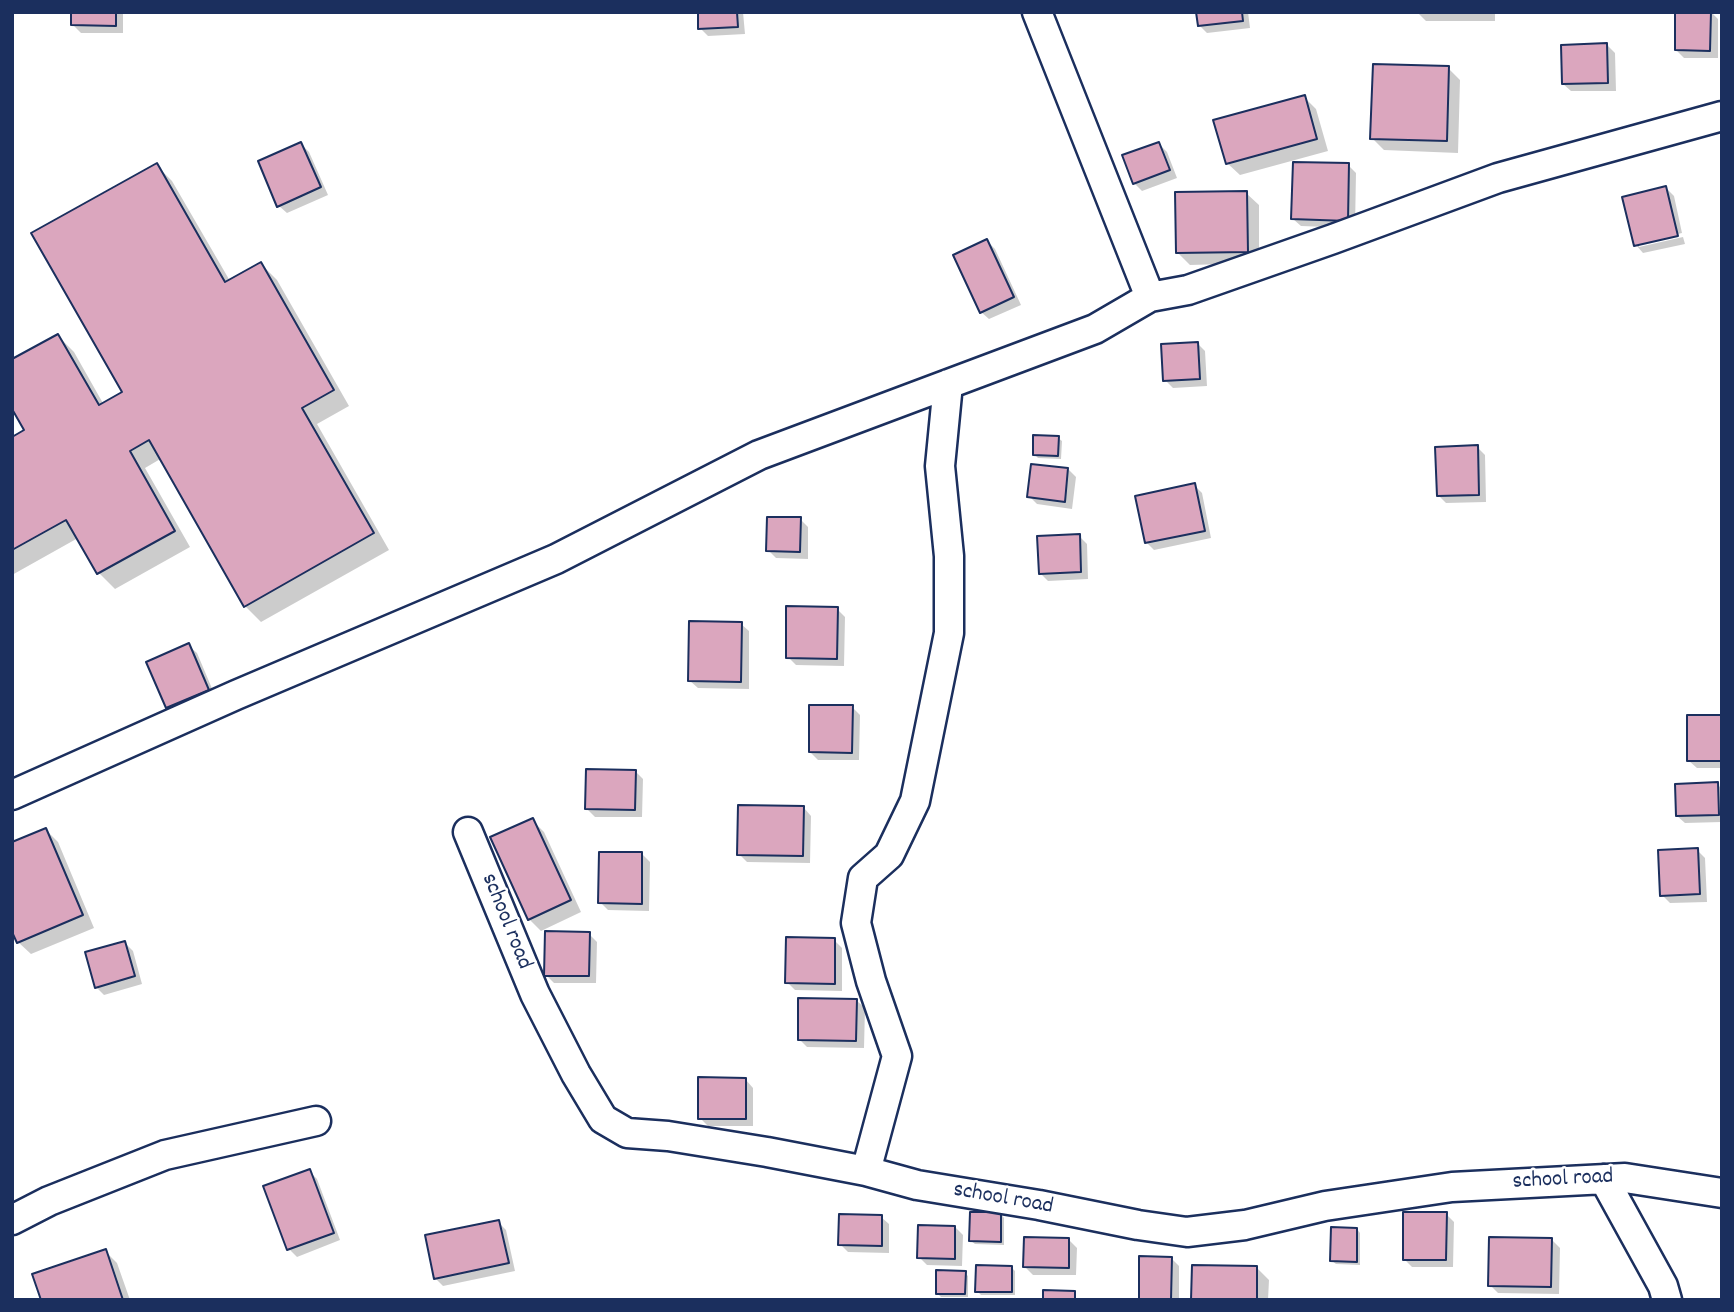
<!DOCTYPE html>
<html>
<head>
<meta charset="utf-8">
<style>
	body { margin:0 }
	#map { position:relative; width:1734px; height:1312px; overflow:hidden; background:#fff; font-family:Dekko,sans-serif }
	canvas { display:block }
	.frame { position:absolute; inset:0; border:14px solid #1b2f5e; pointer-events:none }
</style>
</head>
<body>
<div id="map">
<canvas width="1734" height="1312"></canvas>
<div class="frame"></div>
</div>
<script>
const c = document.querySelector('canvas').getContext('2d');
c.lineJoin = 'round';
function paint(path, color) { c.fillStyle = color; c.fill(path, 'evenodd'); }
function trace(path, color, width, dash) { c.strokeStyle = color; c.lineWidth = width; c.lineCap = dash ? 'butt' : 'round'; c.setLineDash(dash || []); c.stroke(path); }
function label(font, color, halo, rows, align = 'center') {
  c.font = font + ' Dekko,sans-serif'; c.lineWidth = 5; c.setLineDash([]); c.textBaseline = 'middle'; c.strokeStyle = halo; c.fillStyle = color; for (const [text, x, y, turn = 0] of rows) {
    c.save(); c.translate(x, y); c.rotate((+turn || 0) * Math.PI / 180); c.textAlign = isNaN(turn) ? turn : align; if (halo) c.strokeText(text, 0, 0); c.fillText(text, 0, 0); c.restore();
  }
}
const shadow = new Path2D(`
	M 73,12 L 123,12 L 123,33 L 81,33 L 73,25 Z
	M 700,12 L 743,12 L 745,34 L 708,36 L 700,28 Z
	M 1198,12 L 1248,12 L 1250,28 L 1207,33 L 1200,26 Z
	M 1417,12 L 1495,12 L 1495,21 L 1426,21 Z
	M 1711,12 L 1718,19 L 1718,58 L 1684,58 L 1676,50 Z
	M 1607,45 L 1615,53 L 1616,91 L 1571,91 L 1563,84 Z
	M 1448,68 L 1460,80 L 1458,153 L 1384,150 L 1372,138 Z
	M 1304,97 L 1316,109 L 1328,151 L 1240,175 L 1227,163 Z
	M 301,144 L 309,152 L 328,195 L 287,213 L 279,206 Z
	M 1159,144 L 1167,152 L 1177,178 L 1142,191 L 1134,183 Z
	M 156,165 L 172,181 L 230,281 L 261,264 L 277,280 L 349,406 L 317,424 L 389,550 L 261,622 L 245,606 L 162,458 L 145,468 L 190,547 L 115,589 L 99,573 L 78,538 L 12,575 L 12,439 L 27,431 L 58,336 L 74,352 L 104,405 L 125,393 Z
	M 1348,165 L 1356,173 L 1355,228 L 1301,226 L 1293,219 Z
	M 1666,188 L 1674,196 L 1682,233 L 1639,243 L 1639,247 L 1683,237 L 1685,244 L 1643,253 L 1636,245 Z
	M 1246,193 L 1259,205 L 1259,263 L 1190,265 L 1177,252 Z
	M 987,241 L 995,249 L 1021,305 L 989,319 L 981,312 Z
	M 1197,343 L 1205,351 L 1207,386 L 1173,388 L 1165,380 Z
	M 1058,438 L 1062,441 L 1061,459 L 1038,458 L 1034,454 Z
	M 1477,447 L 1485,455 L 1486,502 L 1446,503 L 1438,495 Z
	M 1068,469 L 1076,477 L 1072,509 L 1037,504 L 1029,496 Z
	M 1194,485 L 1202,493 L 1211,538 L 1154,550 L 1146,542 Z
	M 800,519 L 808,527 L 808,559 L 776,558 L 768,550 Z
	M 1079,536 L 1087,544 L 1088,579 L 1048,581 L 1040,573 Z
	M 837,609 L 845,617 L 844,666 L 796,665 L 788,657 Z
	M 741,624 L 749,631 L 749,689 L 698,688 L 690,681 Z
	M 189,646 L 197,653 L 216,698 L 176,715 L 168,707 Z
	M 852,707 L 860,715 L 859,760 L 818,760 L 810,752 Z
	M 1721,717 L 1722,768 L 1697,768 L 1689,761 Z
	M 635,771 L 643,779 L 642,817 L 595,817 L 587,809 Z
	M 1717,784 L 1722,789 L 1722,822 L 1685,823 L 1677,816 Z
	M 804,808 L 811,816 L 810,863 L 747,862 L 739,854 Z
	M 532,820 L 544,832 L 581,912 L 541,931 L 529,919 Z
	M 46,830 L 58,842 L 94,928 L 31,954 L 18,942 Z
	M 1697,850 L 1705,858 L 1707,902 L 1670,903 L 1662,895 Z
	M 642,854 L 650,862 L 649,911 L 608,910 L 600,902 Z
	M 589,934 L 597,942 L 596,983 L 554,983 L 546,975 Z
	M 834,940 L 842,948 L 842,991 L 795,990 L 787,982 Z
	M 125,943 L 133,951 L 142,984 L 104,995 L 96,987 Z
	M 857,1001 L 865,1008 L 864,1048 L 807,1047 L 799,1039 Z
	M 746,1080 L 753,1088 L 753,1126 L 708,1126 L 700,1118 Z
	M 309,1171 L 317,1179 L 340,1240 L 297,1257 L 289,1249 Z
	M 1001,1214 L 1004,1218 L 1004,1245 L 975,1244 L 971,1241 Z
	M 1446,1214 L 1454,1222 L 1453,1267 L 1412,1267 L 1404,1259 Z
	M 881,1217 L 889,1224 L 889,1253 L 848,1252 L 840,1244 Z
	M 498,1222 L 506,1230 L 515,1271 L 443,1286 L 435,1278 Z
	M 955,1227 L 963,1235 L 962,1266 L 927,1265 L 919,1257 Z
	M 1357,1229 L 1360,1233 L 1360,1265 L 1336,1264 L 1332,1261 Z
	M 1069,1240 L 1077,1248 L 1076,1275 L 1033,1275 L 1025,1267 Z
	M 1552,1240 L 1560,1248 L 1559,1294 L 1498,1293 L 1490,1285 Z
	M 105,1251 L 117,1263 L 130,1300 L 43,1300 Z
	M 1171,1258 L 1179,1266 L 1179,1300 L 1141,1300 Z
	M 1012,1268 L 1015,1271 L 1015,1295 L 981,1295 L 977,1291 Z
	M 1257,1268 L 1269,1280 L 1268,1300 L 1193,1300 Z
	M 965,1273 L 968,1276 L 968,1297 L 941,1297 L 937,1293 Z`);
const building = new Path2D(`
	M 71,12 L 116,12 L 116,26 L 71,25 Z
	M 698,12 L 737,12 L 738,27 L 698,29 Z
	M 1196,12 L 1242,12 L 1243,21 L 1198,26 Z
	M 1675,12 L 1711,12 L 1710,51 L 1675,50 Z
	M 1607,43 L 1608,83 L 1562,84 L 1561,45 Z
	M 1373,64 L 1449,66 L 1447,141 L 1370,139 Z
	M 1305,95 L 1317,139 L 1226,164 L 1213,120 Z
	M 301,142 L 321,187 L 277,207 L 258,161 Z
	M 1159,142 L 1170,170 L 1133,184 L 1122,155 Z
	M 1293,162 L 1349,163 L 1348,221 L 1291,219 Z
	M 157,163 L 225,282 L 261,262 L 334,390 L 302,408 L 374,533 L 244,607 L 149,440 L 130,451 L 175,531 L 97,574 L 66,520 L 12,550 L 12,437 L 24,430 L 12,409 L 12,359 L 58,334 L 99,405 L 122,392 L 31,233 Z
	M 1666,186 L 1678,236 L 1634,246 L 1622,197 Z
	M 1247,191 L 1248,252 L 1176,253 L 1175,192 Z
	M 987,239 L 1014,297 L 980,313 L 953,255 Z
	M 1198,342 L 1200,379 L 1163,381 L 1161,344 Z
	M 1033,435 L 1059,436 L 1058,456 L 1033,455 Z
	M 1478,445 L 1479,495 L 1437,496 L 1435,447 Z
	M 1031,464 L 1068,468 L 1065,502 L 1027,497 Z
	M 1195,483 L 1205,531 L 1145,543 L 1135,496 Z
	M 767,517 L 801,517 L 800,552 L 766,551 Z
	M 1080,534 L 1081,572 L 1039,574 L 1037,536 Z
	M 786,606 L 838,607 L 837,659 L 786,658 Z
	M 689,621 L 742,622 L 741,682 L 688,681 Z
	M 189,643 L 209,690 L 166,708 L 146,662 Z
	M 809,705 L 853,705 L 852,753 L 809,752 Z
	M 1687,715 L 1721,715 L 1721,761 L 1687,761 Z
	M 586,769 L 636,770 L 635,810 L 585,809 Z
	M 1718,782 L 1719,815 L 1676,816 L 1675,784 Z
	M 738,805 L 804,806 L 803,856 L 737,855 Z
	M 533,818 L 571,900 L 528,920 L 490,837 Z
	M 46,828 L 83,915 L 17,943 L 12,932 L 12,842 Z
	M 1698,848 L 1700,894 L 1660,896 L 1658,850 Z
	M 599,852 L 642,852 L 642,904 L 598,903 Z
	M 545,931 L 590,932 L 589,976 L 544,976 Z
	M 786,937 L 835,938 L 835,984 L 785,983 Z
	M 125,941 L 135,976 L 95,988 L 85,952 Z
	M 798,998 L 857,999 L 856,1041 L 798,1040 Z
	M 698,1077 L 746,1078 L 746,1119 L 698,1119 Z
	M 310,1169 L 334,1233 L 287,1250 L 263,1186 Z
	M 970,1212 L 1001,1212 L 1001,1242 L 969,1241 Z
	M 1403,1212 L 1447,1212 L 1446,1260 L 1403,1260 Z
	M 839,1214 L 882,1215 L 882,1246 L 838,1245 Z
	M 499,1220 L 509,1263 L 434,1279 L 425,1235 Z
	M 918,1225 L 955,1226 L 955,1259 L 917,1258 Z
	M 1331,1227 L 1357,1228 L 1357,1262 L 1330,1261 Z
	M 1024,1237 L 1069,1238 L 1069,1268 L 1023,1267 Z
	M 1489,1237 L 1552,1238 L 1551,1287 L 1488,1286 Z
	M 106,1249 L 123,1300 L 41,1300 L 32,1274 Z
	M 1139,1256 L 1172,1257 L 1171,1300 L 1139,1299 Z
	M 976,1265 L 1012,1266 L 1012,1292 L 975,1292 Z
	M 1192,1265 L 1257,1266 L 1257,1300 L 1191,1300 Z
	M 936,1270 L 966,1271 L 965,1294 L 936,1294 Z
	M 1043,1290 L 1075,1291 L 1075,1300 L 1043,1300 Z`);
const street = new Path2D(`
	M 1150,297 L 1188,290 L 1333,239 L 1498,178 L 1722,116
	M 12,795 L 236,695 L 556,559 L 759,455 L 1095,329 L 1150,297 L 1037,12
	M 468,832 L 535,994 L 576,1074 L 603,1119 L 627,1133 L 668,1136 L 767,1152 L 866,1171 L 917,1185 L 1039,1205 L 1138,1225 L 1187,1232 L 1245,1225 L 1325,1206 L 1452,1187 L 1625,1178 L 1722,1193
	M 866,1171 L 897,1056 L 871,981 L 856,923 L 863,878 L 889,855 L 915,801 L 949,633 L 949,556 L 940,466 L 948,384
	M 1604,1179 L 1663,1286 L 1667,1300
	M 12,1220 L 49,1201 L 165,1155 L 316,1121`);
const streetNames = [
	["school road",505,922,68],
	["school road",1563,1181,-3],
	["school road",1003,1200,10]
];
paint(shadow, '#0003');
paint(building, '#dba6be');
trace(building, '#1b2f5e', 2);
trace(street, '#1b2f5e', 33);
trace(street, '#fff', 28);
label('23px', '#1b2f5e', '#fff', streetNames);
</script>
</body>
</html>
